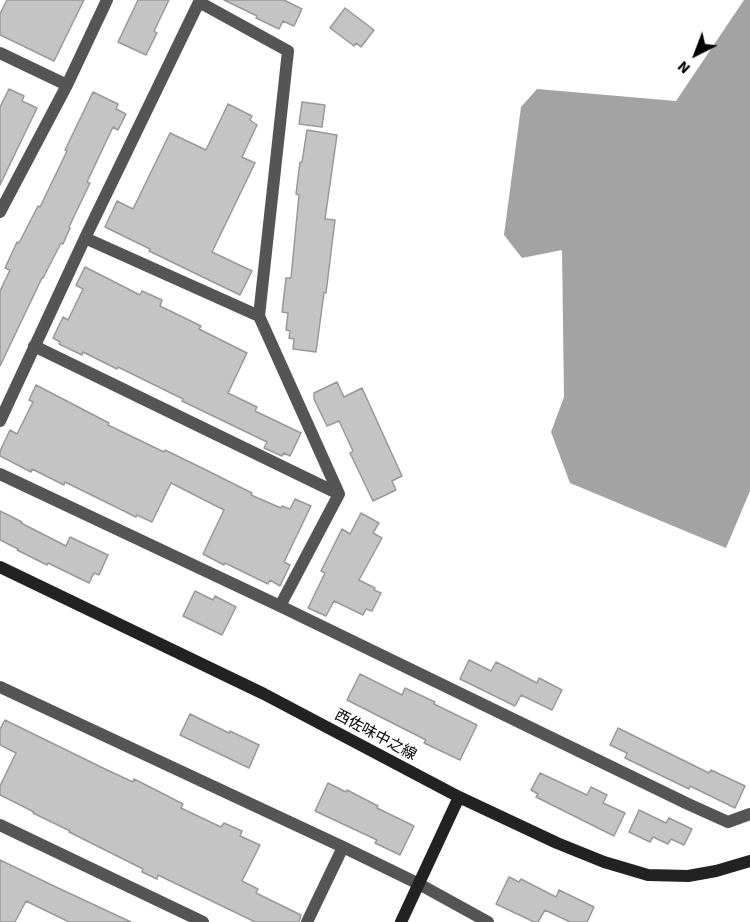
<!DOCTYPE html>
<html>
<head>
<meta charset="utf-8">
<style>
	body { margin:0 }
	#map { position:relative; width:750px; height:922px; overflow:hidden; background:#fff; font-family:"Source Sans 3",sans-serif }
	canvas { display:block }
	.north { position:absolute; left:666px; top:24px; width:60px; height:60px; -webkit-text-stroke:4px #fff; paint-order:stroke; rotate:222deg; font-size:16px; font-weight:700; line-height:24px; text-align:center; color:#000 }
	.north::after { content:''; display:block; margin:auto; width:21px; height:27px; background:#000; clip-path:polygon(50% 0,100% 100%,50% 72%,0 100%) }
</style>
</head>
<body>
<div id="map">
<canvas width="750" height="922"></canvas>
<div class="north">N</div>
</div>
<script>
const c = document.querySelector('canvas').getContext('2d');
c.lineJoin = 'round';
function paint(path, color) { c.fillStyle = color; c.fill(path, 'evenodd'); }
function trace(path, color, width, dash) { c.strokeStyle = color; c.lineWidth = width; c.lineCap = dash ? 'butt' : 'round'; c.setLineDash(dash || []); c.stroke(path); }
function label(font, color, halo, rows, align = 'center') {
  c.font = font + ' "Source Sans 3","Noto Sans JP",sans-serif'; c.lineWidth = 6; c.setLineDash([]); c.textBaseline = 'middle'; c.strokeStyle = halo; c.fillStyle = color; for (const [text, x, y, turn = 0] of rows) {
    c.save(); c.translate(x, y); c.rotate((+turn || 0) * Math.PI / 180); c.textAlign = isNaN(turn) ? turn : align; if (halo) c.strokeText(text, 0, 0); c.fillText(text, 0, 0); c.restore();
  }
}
const water = new Path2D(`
	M 744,0 L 750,0 L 750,491 L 726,548 L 570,483 L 551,432 L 564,397 L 562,250 L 522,258 L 504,235 L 521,107 L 537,89 L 676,101 Z`);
const building = new Path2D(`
	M 7,0 L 84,0 L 54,61 L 0,35 L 0,14 Z
	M 138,0 L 169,0 L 154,31 L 157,33 L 146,55 L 118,42 Z
	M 224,0 L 284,0 L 302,9 L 294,26 L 283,21 L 279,29 L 256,18 L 257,16 Z
	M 345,8 L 374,30 L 361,47 L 356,43 L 354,46 L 330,28 Z
	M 9,89 L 24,96 L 22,101 L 37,108 L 0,185 L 0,107 Z
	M 93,92 L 118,104 L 116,109 L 126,114 L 118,130 L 113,127 L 87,182 L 90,183 L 69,227 L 70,228 L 63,244 L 61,243 L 43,278 L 42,278 L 0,366 L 0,291 L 10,270 L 5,268 L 17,242 L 19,243 L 38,206 L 40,207 L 67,151 L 65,150 Z
	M 302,102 L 325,105 L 322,127 L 299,124 Z
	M 228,104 L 252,116 L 250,120 L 257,125 L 242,157 L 255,163 L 212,252 L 252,271 L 240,295 L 149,251 L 150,249 L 105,227 L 117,201 L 133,209 L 170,133 L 206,150 Z
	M 307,130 L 337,135 L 325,219 L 335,220 L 326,293 L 324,293 L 316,352 L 293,349 L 294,339 L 289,338 L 290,331 L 286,330 L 288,313 L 282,312 L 286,278 L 291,278 L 299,195 L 296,194 L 300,162 L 302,162 Z
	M 85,267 L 140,295 L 142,291 L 162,300 L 160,306 L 201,326 L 199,329 L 247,353 L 228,393 L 257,407 L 255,411 L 301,433 L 290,456 L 284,453 L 282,456 L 264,448 L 267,442 L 182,401 L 183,399 L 118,367 L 117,369 L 83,352 L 82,355 L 59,344 L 60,342 L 53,338 L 63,317 L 68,320 L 83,289 L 76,285 Z
	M 337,382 L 344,397 L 362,388 L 402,476 L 392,481 L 396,490 L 373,501 L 350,453 L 353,451 L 339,421 L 327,426 L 314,399 L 314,393 Z
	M 36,385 L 109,423 L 108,425 L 164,452 L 165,450 L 202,468 L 252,493 L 251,495 L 281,508 L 282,506 L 290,509 L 295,499 L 311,506 L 284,562 L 290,565 L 280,586 L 270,580 L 268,584 L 225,563 L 224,565 L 203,554 L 224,510 L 171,483 L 152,522 L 137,515 L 136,517 L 65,482 L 64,485 L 32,469 L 31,472 L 0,456 L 0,451 L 10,430 L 17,434 L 33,402 L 29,400 Z
	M 0,511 L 22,522 L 21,523 L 66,546 L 70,537 L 108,555 L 99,575 L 94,573 L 89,583 L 48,563 L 47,565 L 17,550 L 18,549 L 0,540 Z
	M 361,513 L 379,523 L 373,533 L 382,538 L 359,580 L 375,588 L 374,590 L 381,593 L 372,611 L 366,609 L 363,615 L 334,601 L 326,616 L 308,608 L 325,573 L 321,571 L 342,529 L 350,534 Z
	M 195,591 L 213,600 L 215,596 L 236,607 L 222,635 L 183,616 Z
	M 469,660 L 491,671 L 496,662 L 537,683 L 539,678 L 562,690 L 552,710 L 521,695 L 515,706 L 460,679 Z
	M 360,674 L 402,695 L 405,688 L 435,702 L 434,704 L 477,725 L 460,760 L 424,743 L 426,740 L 347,700 Z
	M 190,714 L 229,733 L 230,731 L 259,745 L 249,768 L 180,735 Z
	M 5,720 L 105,769 L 133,782 L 134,779 L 150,787 L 183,804 L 181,808 L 221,827 L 224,823 L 242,831 L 240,836 L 260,845 L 242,881 L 258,889 L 256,893 L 301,915 L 299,922 L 255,922 L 158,875 L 157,879 L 142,872 L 143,869 L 69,832 L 70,831 L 33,813 L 34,812 L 0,795 L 0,786 L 16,753 L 0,745 L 0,729 Z
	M 618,728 L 709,773 L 711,770 L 745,786 L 735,808 L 690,786 L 689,789 L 625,758 L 627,753 L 610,745 Z
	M 540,773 L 587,795 L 591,787 L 607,795 L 603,803 L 625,813 L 614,836 L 536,797 L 538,794 L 531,790 Z
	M 328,783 L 346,792 L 347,790 L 378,806 L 377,808 L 414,826 L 400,855 L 375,843 L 377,840 L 315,811 Z
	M 639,810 L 666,823 L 669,818 L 692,829 L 684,845 L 671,839 L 668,844 L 653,837 L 650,842 L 629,832 Z
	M 0,860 L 56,887 L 131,922 L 69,922 L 26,901 L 15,922 L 0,922 Z
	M 509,877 L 519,882 L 521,879 L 556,897 L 559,890 L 594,907 L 587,922 L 570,922 L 545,910 L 538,922 L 534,922 L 496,904 Z`);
const street = new Path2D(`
	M 199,2 L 288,51 L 259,316 L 339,494
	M 0,53 L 67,85
	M 0,212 L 67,85 L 107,0
	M 85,238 L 259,316
	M 34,346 L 339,494
	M 0,421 L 85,238 L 200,0
	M 0,474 L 280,606 L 688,804 L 728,822 L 750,814
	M 280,606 L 339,494
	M 0,687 L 343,847 L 419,884 L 488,922
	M 0,825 L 203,922
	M 307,922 L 343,847`);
const secondary = new Path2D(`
	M 0,567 L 264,694 L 459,797 L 557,843 L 604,862 L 648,875 L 688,876 L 716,871 L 750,861
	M 401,922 L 459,797`);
const streetNames = [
	["西佐味中之線",375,736,28]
];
paint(water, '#a3a3a3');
paint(building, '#c4c4c4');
trace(building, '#999', 1.5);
trace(street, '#555', 12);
trace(secondary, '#222', 12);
label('15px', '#000', '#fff', streetNames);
</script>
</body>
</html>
